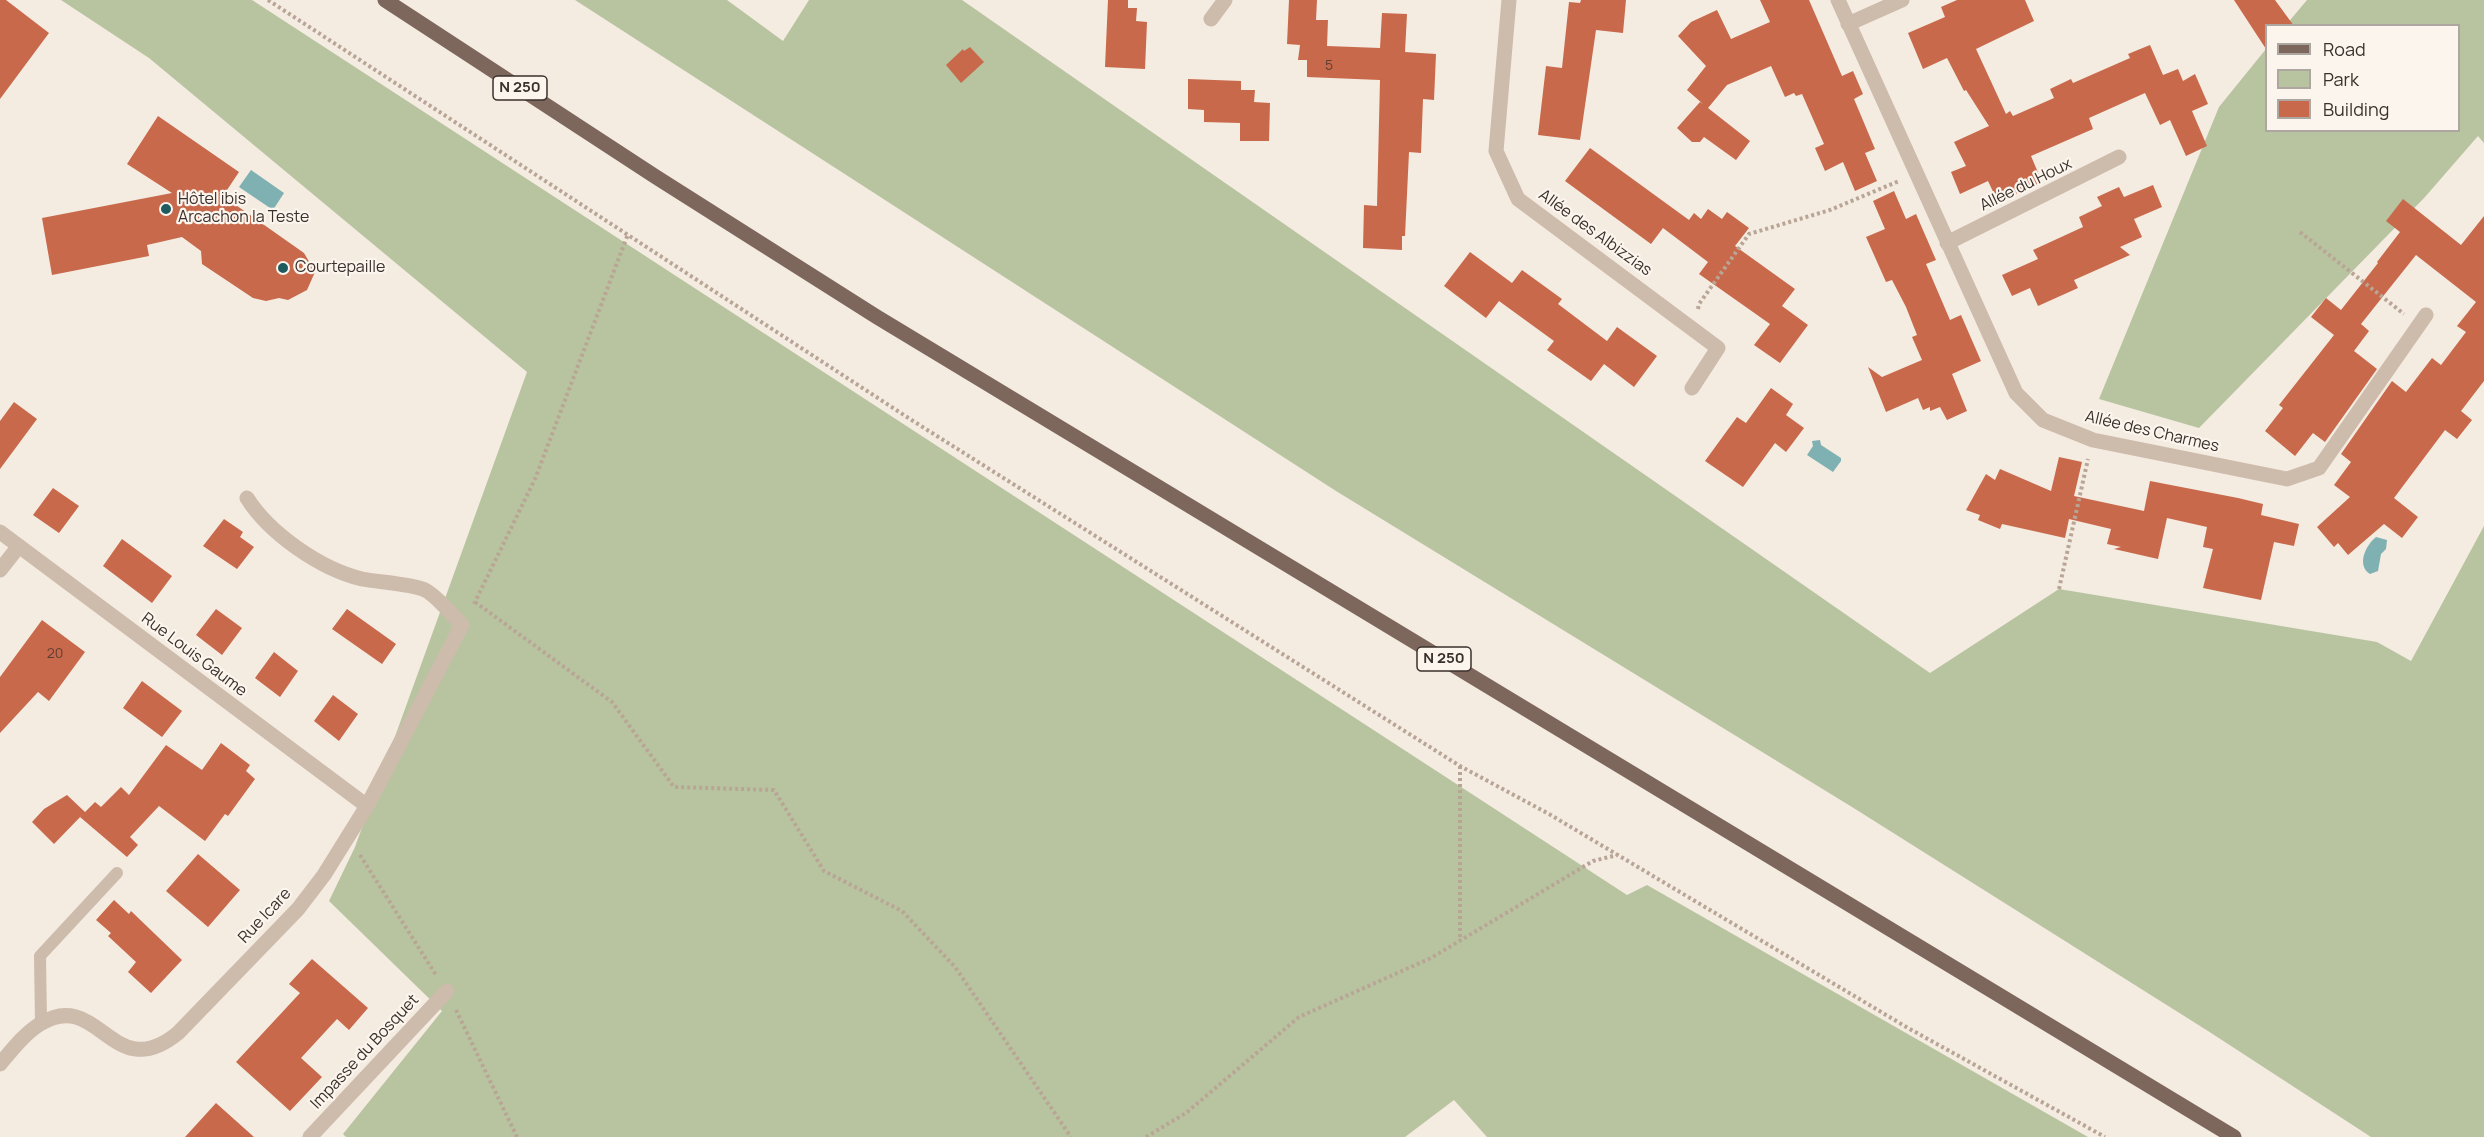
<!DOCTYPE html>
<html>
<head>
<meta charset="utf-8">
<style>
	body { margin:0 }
	#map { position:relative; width:2484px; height:1137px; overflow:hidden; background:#f4ebe1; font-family:Manrope,sans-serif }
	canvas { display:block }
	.legend { position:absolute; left:2265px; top:24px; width:195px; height:108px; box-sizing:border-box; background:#fbf5ee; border:2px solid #aea6a0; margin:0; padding:8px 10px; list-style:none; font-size:18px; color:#3b302b }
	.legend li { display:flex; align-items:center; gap:12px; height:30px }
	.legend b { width:30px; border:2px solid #aea6a0 }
</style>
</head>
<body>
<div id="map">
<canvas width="2484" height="1137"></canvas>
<ul class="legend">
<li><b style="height:8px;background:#7d675c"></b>Road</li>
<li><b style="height:16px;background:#b8c4a0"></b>Park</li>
<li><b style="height:16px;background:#c8694b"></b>Building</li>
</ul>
</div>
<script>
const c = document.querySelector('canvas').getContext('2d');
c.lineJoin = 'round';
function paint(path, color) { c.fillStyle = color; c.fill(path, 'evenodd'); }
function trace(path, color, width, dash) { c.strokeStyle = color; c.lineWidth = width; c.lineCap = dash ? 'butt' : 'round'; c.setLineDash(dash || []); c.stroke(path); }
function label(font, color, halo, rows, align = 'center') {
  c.font = font + ' Manrope,sans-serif'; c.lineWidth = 4.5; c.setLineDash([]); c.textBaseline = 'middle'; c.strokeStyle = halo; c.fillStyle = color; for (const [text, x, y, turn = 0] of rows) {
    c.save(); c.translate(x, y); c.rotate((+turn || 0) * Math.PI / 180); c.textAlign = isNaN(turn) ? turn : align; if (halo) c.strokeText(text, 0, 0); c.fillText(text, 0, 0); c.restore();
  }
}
const green = new Path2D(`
	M 61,0 L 252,0 L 1627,895 L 1647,885 L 2088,1137 L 1487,1137 L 1454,1100 L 1405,1137 L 346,1137 L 343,1134 L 442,1011 L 329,901 L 355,847 L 527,372 L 149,58 Z
	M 575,0 L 727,0 L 783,41 L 809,0 L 962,0 L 1930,673 L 2059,589 L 2377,642 L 2411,661 L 2484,526 L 2484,1137 L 2371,1137 L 2208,1031 L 1852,807 L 1336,491 Z
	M 2307,0 L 2484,0 L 2484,143 L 2478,136 L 2425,197 L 2199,428 L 2099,399 L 2219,107 L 2266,49 L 2266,130 L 2458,130 L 2458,26 L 2286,25 Z`);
const water = new Path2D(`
	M 251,170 L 284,193 L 273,210 L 239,187 Z
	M 1820,440 L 1821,445 L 1841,458 L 1841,461 L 1833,472 L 1807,455 L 1813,446 L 1812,441 Z
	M 2376,537 L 2387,540 L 2386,549 L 2381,554 L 2378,571 L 2370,574 C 2356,565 2366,545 2376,537 Z`);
const building = new Path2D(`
	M 0,0 L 6,0 L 49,33 L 0,99 Z
	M 1108,0 L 1128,0 L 1128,8 L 1137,8 L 1136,21 L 1147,22 L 1145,69 L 1105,67 Z
	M 1289,0 L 1317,0 L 1316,20 L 1328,20 L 1327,46 L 1380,48 L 1382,13 L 1407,14 L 1405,52 L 1436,54 L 1434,100 L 1423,99 L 1421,153 L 1409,152 L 1405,236 L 1402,236 L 1402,250 L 1363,248 L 1364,205 L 1377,206 L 1380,80 L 1307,77 L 1307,60 L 1298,60 L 1300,45 L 1287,44 Z
	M 1581,0 L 1626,0 L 1623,33 L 1596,30 L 1580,140 L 1538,135 L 1546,66 L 1562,68 L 1569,2 L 1580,3 Z
	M 1760,0 L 1809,0 L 1842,76 L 1853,71 L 1863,94 L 1854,99 L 1875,149 L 1865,153 L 1877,181 L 1855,191 L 1843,162 L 1825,171 L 1815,148 L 1824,144 L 1802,94 L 1796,96 L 1794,93 L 1785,97 L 1771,66 L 1727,85 L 1708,108 L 1750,141 L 1736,160 L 1704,137 L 1700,142 L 1692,142 L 1677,128 L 1700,102 L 1703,104 L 1687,90 L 1706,66 L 1678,36 L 1691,22 L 1717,10 L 1731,39 L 1770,22 Z
	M 1957,0 L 2025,0 L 2034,21 L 1976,49 L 2006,114 L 2010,111 L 2013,116 L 2054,98 L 2050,89 L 2071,79 L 2073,83 L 2130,58 L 2128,54 L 2150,45 L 2163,75 L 2178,69 L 2183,81 L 2195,74 L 2208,104 L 2192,111 L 2207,146 L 2186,156 L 2170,120 L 2160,125 L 2145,93 L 2089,118 L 2093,129 L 2031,156 L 2042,182 L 1998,202 L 1988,181 L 1960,194 L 1951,172 L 1966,166 L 1954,142 L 1989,126 L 1966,90 L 1964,91 L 1947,58 L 1923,69 L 1908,33 L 1945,17 L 1941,7 Z
	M 2234,0 L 2275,0 L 2294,26 L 2266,26 L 2266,49 Z
	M 970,47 L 984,62 L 961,83 L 946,65 L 963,49 L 964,51 Z
	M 1188,79 L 1241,81 L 1241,90 L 1255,90 L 1254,102 L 1270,103 L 1269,141 L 1240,141 L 1240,123 L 1204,122 L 1204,110 L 1188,109 Z
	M 158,116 L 239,172 L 223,196 L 304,253 L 315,272 L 307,290 L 288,300 L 279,298 L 266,301 L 253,298 L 202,264 L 201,251 L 182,237 L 147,245 L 149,256 L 52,275 L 42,218 L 172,193 L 127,164 Z
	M 1590,148 L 1689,220 L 1694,213 L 1701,219 L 1708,209 L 1722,219 L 1727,212 L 1749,228 L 1735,246 L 1795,289 L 1782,306 L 1808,325 L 1780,363 L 1754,345 L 1770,324 L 1699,274 L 1708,262 L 1663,228 L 1651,244 L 1565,181 Z
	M 2153,185 L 2162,207 L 2134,219 L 2142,237 L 2120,247 L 2130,255 L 2074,280 L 2078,288 L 2038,306 L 2030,288 L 2012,296 L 2002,275 L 2038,259 L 2033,250 L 2083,227 L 2079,217 L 2102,206 L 2097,197 L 2119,187 L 2124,197 Z
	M 1894,191 L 1906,219 L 1916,214 L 1936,260 L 1926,264 L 1950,320 L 1961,315 L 1981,361 L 1952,374 L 1967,411 L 1947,420 L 1940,407 L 1930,411 L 1930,407 L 1923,410 L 1918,398 L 1886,412 L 1868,367 L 1882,377 L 1922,360 L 1912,337 L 1917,335 L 1906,307 L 1892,280 L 1886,282 L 1866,237 L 1885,229 L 1873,201 Z
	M 2403,199 L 2461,245 L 2484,216 L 2484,381 L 2461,411 L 2472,420 L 2457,439 L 2445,430 L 2394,498 L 2418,517 L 2402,538 L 2384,524 L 2348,555 L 2338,543 L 2334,547 L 2317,527 L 2350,497 L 2334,485 L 2351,462 L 2341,454 L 2392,381 L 2406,392 L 2432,358 L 2441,365 L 2466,332 L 2457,326 L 2476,302 L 2416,255 L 2361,324 L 2369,331 L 2354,351 L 2377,369 L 2325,442 L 2313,433 L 2295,456 L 2265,431 L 2283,408 L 2279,405 L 2334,335 L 2311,317 L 2326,298 L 2341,310 L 2378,263 L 2377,262 L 2400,232 L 2386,221 Z
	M 1470,252 L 1512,283 L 1522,270 L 1562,299 L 1558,304 L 1607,341 L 1617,327 L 1657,356 L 1634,387 L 1604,364 L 1591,381 L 1547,350 L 1554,341 L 1499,301 L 1486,318 L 1444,286 Z
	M 1771,388 L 1793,404 L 1786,415 L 1804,428 L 1786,452 L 1775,443 L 1743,487 L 1705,461 L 1737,417 L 1746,423 Z
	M 14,402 L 37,419 L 0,469 L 0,421 Z
	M 2059,457 L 2082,462 L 2074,496 L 2144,511 L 2150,481 L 2238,498 L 2263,504 L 2261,515 L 2299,524 L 2294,546 L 2274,542 L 2261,600 L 2203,588 L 2213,549 L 2203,547 L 2207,527 L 2167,518 L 2158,559 L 2114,549 L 2121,547 L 2107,544 L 2111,529 L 2069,519 L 2065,538 L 2002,524 L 2000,529 L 1978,520 L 1980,515 L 1966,510 L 1986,474 L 1995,480 L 2000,469 L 2051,491 Z
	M 53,488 L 79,506 L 59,533 L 33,515 Z
	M 224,519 L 243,532 L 240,537 L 254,547 L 237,569 L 203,546 Z
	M 122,539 L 172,576 L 152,603 L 103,566 Z
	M 216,609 L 242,628 L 222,655 L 196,635 Z
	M 347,609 L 396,644 L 382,664 L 332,629 Z
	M 42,620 L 85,652 L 49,701 L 38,692 L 0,733 L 0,677 Z
	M 274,652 L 298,671 L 280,697 L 255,678 Z
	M 142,681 L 182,711 L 162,737 L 123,708 Z
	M 333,695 L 358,714 L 339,741 L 314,721 Z
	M 221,743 L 250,765 L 246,771 L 255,779 L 228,816 L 225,814 L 205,841 L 159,806 L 130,837 L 138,845 L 127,857 L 80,817 L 95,802 L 101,807 L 121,787 L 129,795 L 166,745 L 202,770 Z
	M 67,795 L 85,812 L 54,844 L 32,822 L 44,809 Z
	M 198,854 L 240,890 L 208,927 L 166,891 Z
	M 114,900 L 129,914 L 131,911 L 182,960 L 151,993 L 128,972 L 136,962 L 108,936 L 111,933 L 96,920 Z
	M 312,959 L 368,1008 L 349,1030 L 337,1019 L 301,1058 L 322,1077 L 290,1111 L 236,1062 L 300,993 L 289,984 Z
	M 216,1103 L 254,1137 L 185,1137 Z`);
const path = new Path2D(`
	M 268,0 L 910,419 L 1460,766 L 1549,814 L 1908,1028 L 2105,1137
	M 2300,232 L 2404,314
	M 1698,309 L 1699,304 L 1749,234 L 1830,210 L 1899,181
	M 2059,589 L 2088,459
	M 475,602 L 612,702 L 674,787 L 774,790 L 824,871 L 902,911 L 955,967 L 1071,1137
	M 474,604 L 535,479 L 628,234
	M 1460,766 L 1460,939
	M 360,855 L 436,975
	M 456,1010 L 517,1137
	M 1146,1137 L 1186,1113 L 1299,1017 L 1431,958 L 1593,861 L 1617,855`);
const service = new Path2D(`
	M 41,1023 L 40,956 L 117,873`);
const minor = new Path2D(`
	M 1509,0 L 1496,151 L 1518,199 L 1718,348 L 1692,388
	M 1838,0 L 2016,393 L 2043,420 L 2093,440 L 2287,479 L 2319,468 L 2426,315
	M 1211,19 L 1225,0
	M 1848,24 L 1902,0
	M 1947,243 L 2119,157
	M 0,532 L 367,806
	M 0,570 L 19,546
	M 0,1064 C 12,1050 24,1034 40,1024 C 99,987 112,1087 178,1033 L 298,909 L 324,875 L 367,806 L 462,625 C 453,616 436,595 425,590 C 413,584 377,582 362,579 C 320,569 269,533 247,498
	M 310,1137 L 447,991`);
const primary = new Path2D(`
	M 385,0 L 656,177 L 877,317 L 2234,1137`);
const markers = [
	[166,209,6,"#1f5a5e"],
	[283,268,6,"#1f5a5e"]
];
const numberNames = [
	["5",1329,66],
	["20",55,654]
];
const shields = [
	[520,88,54],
	[1444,659,54]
];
const shieldNames = [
	["N 250",520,88],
	["N 250",1444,659]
];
const streetNames = [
	["Allée du Houx",2026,185,-26],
	["Allée des Albizzias",1595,233,36],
	["Allée des Charmes",2152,432,13],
	["Rue Louis Gaume",194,655,37],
	["Rue Icare",265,916,-47],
	["Impasse du Bosquet",365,1052,-47]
];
const poiNames = [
	["Hôtel ibis",178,200],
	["Arcachon la Teste",178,218],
	["Courtepaille",295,268]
];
paint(green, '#b8c4a0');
paint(water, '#7fb0b2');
paint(building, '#c8694b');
trace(path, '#b9a596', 4, [3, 3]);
trace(service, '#cdbbac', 12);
trace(minor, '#cdbbac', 15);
trace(primary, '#7d675c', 15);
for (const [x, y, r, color] of markers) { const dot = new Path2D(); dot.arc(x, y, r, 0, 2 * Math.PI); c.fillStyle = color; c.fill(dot); trace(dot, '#fbf5ee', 2); }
label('14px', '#5e3e33', null, numberNames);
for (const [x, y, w] of shields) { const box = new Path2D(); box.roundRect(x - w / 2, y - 12, w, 24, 4.5); c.fillStyle = '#fbf5ee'; c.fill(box); trace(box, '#3b302b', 1.5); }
label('bold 15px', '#3b302b', null, shieldNames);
label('16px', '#3b302b', '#fbf5ee', streetNames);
label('16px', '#3b302b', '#fbf5ee', poiNames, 'left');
</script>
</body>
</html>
